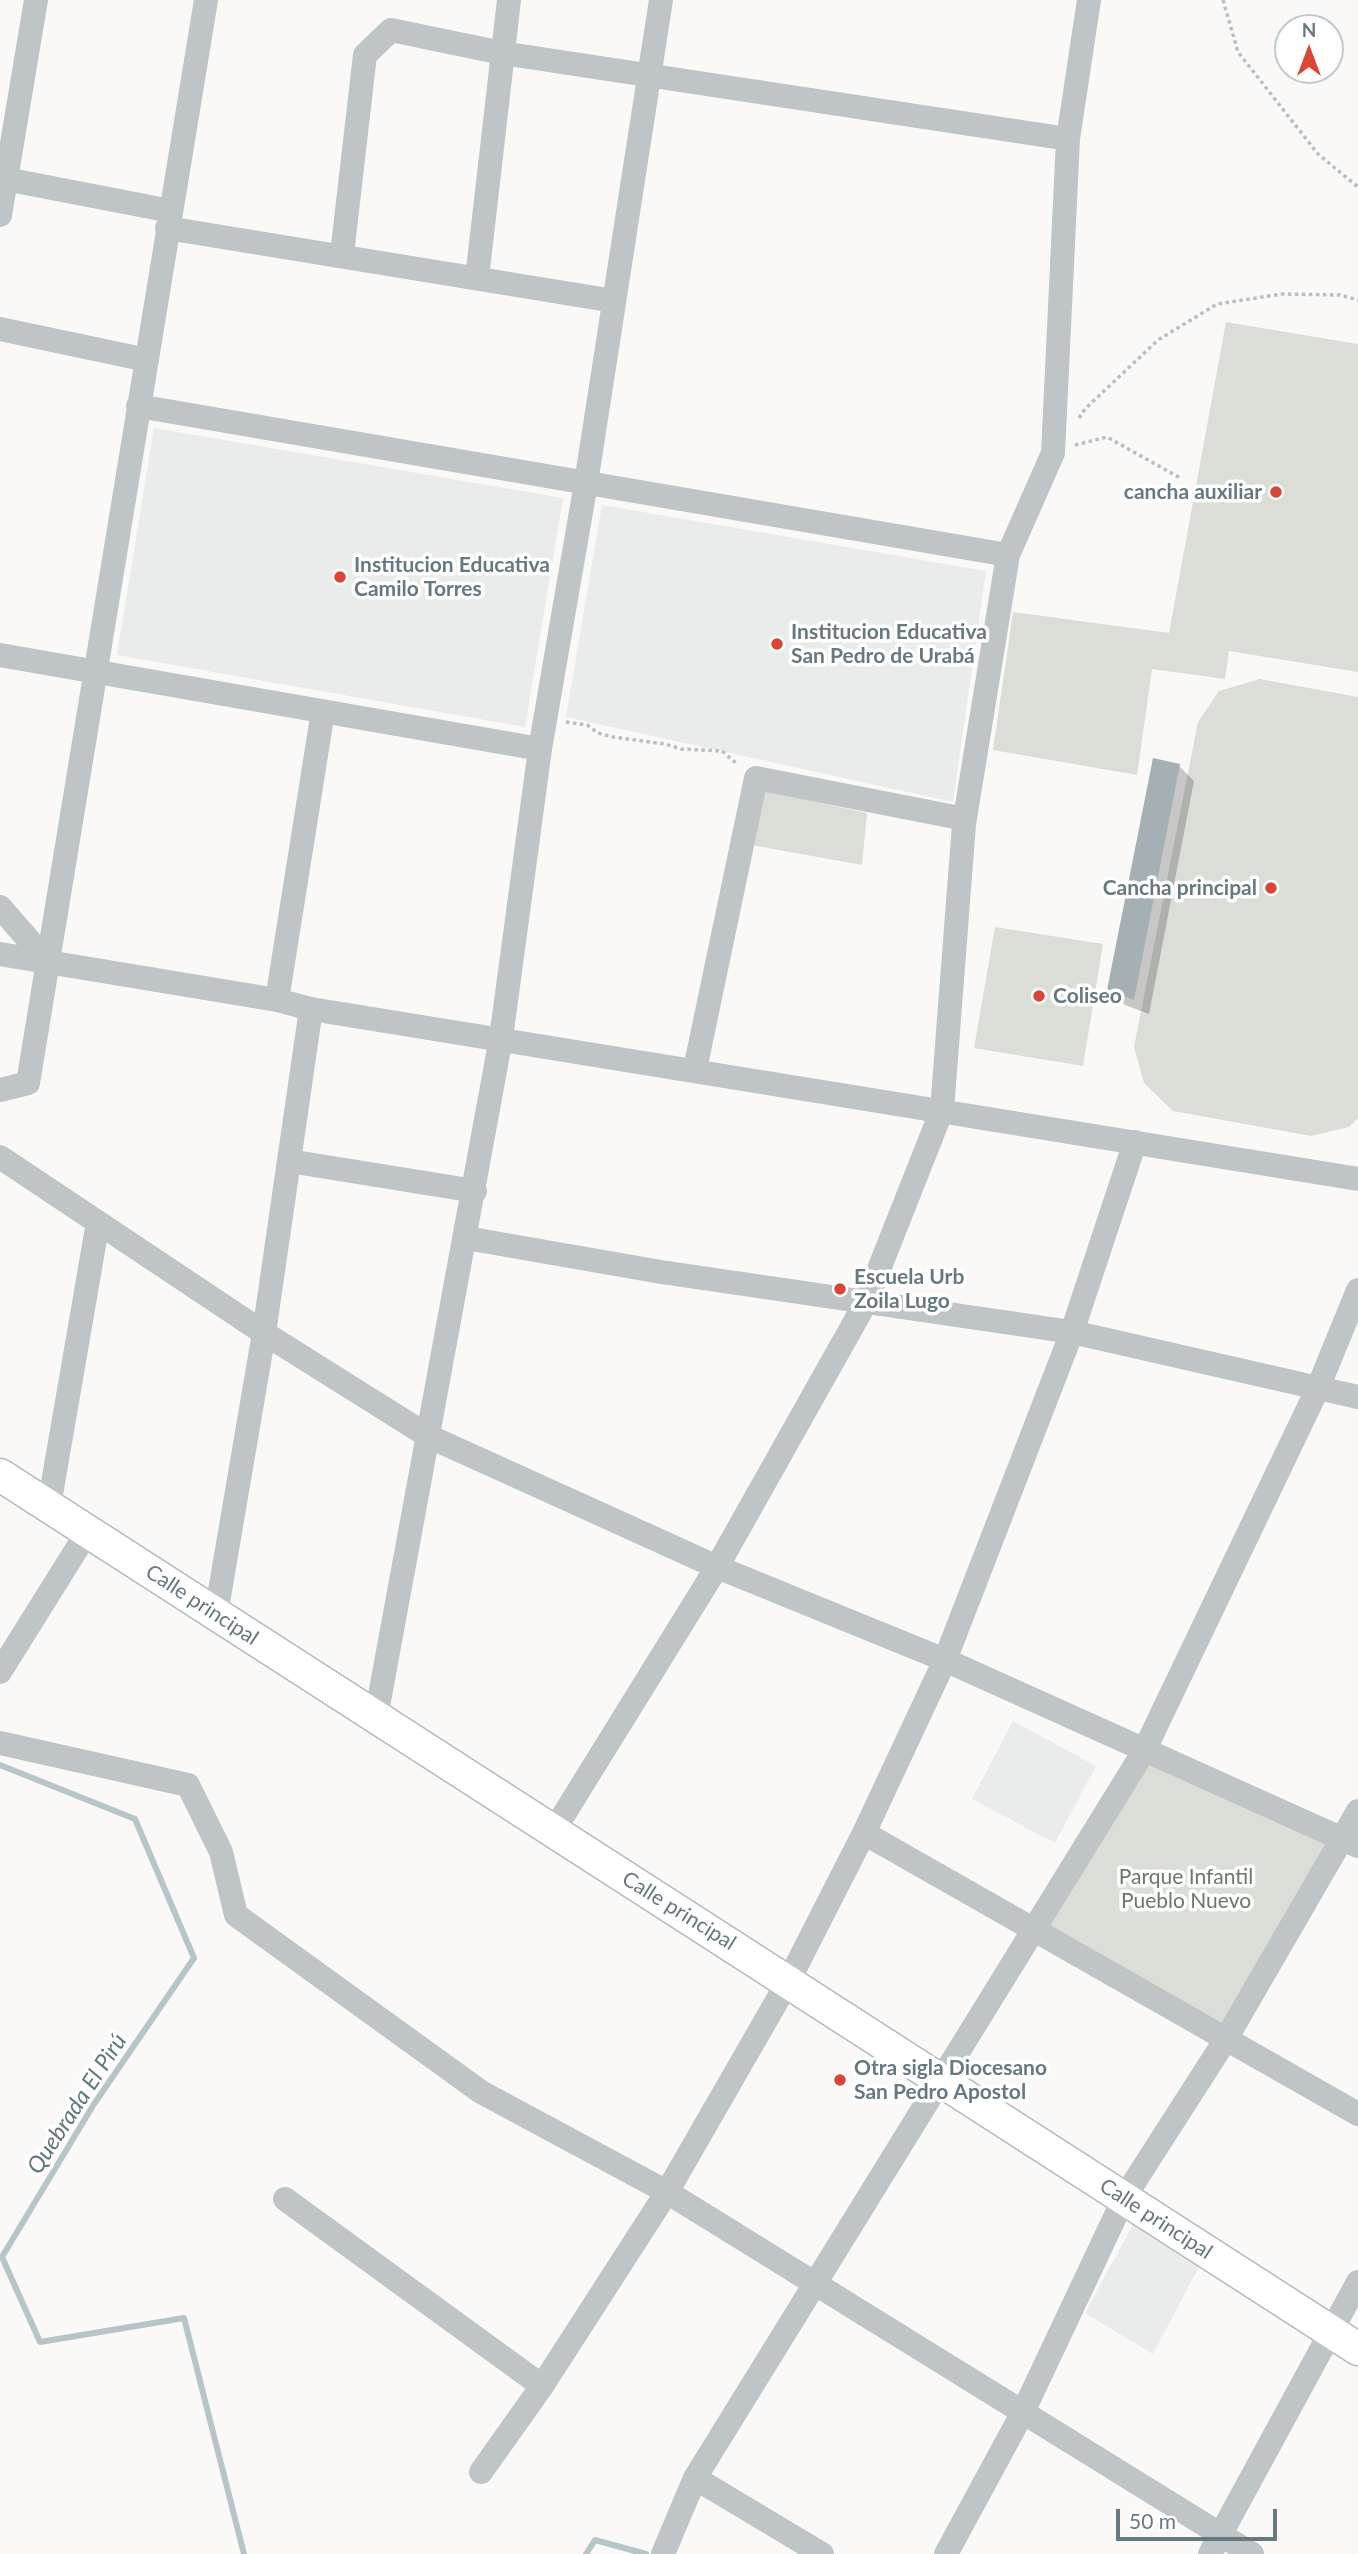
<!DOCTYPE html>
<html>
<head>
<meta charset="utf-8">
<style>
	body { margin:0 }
	#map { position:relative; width:1358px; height:2554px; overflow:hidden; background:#faf9f8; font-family:Lato,sans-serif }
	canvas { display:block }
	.north { position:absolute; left:1274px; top:14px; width:70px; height:70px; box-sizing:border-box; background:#fff; border:2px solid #c2c9cd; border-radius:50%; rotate:0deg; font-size:19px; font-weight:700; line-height:28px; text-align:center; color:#667981 }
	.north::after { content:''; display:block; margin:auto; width:24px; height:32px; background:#db4536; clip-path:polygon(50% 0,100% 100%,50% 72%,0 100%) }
	.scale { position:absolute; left:1116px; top:2509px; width:161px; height:32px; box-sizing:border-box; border:4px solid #667981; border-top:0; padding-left:9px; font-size:21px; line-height:24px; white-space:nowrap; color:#667981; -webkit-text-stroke:5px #fff; paint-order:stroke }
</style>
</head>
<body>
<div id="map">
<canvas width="1358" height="2554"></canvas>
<div class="north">N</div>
<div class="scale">50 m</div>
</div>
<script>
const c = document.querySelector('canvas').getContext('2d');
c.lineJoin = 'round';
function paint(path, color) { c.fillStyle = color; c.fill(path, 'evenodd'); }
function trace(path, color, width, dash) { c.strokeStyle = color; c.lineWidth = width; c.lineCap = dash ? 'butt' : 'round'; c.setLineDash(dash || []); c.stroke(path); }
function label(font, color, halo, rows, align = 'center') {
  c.font = font + ' Lato,sans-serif'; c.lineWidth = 7; c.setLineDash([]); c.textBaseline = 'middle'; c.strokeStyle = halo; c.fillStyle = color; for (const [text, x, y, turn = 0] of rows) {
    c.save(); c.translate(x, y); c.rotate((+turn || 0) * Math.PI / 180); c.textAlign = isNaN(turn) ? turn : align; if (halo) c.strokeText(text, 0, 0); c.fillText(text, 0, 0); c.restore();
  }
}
const built = new Path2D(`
	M 154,428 L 563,498 L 525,727 L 117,655 Z
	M 602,505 L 986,571 L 953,802 L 566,717 Z
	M 1013,1721 L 1096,1766 L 1055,1843 L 972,1799 Z
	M 1136,2219 L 1202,2261 L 1153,2354 L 1085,2313 Z`);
const green = new Path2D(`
	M 1226,322 L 1358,344 L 1358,672 L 1229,651 L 1225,679 L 1152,669 L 1137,775 L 993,750 L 1013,612 L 1169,633 Z
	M 1260,679 L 1358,697 L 1358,1118 L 1349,1127 L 1311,1136 L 1173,1111 L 1144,1083 L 1134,1047 L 1198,722 L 1219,691 Z
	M 761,790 L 867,813 L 862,865 L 751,845 Z
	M 995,927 L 1103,944 L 1083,1066 L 974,1048 Z
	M 1144,1751 L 1341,1838 L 1226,2039 L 1033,1929 Z`);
const shadow = new Path2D(`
	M 1179,766 L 1194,781 L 1149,1014 L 1125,1005 L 1109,989 Z`);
const stream = new Path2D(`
	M 0,1765 L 135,1819 L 194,1958 L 94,2104 L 2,2257 L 40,2342 L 184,2318 L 244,2554
	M 586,2554 L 595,2540 L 646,2554`);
const building = new Path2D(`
	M 1153,758 L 1180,764 L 1134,1000 L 1107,990 Z`);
const path = new Path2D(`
	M 1223,0 L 1238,52 L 1318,154 L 1358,187
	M 1079,418 L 1085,409 L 1158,340 L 1217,304 L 1282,294 L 1340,295 L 1358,300
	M 1075,445 L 1107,437 L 1182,479
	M 566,722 L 587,725 L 598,733 L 613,737 L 665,744 L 681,749 L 722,751 L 737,764`);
const minor = new Path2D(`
	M 0,178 L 171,211
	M 0,215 L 36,0
	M 167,228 L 614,301
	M 342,254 L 365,55 L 391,30 L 502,53 L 1068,139
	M 477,278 L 509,0
	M 0,329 L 147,360
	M 138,406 L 1008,555
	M 0,655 L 540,749
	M 0,907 L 48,962
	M 0,954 L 277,1000 L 311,1009 L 1358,1179
	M 277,1000 L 323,711
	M 695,1069 L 756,778 L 965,819
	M 0,1090 L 28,1083 L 206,0
	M 0,1157 L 264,1333 L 428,1436 L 717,1567 L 945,1660 L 1358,1846
	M 289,1161 L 475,1191
	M 466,1238 L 661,1272 L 1072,1332 L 1358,1397
	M 49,1506 L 98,1222
	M 216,1614 L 264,1333 L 311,1009
	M 0,1672 L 88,1531
	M 376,1717 L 501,1038 L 540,749 L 586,483 L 661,0
	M 0,1743 L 188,1785 L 221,1852 L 236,1915 L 481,2092 L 667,2192 L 1252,2554
	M 553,1832 L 717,1567 L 866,1302 L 942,1110 L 964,824 L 1008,555 L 1053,453 L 1068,139 L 1089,0
	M 864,1833 L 1358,2114
	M 285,2199 L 542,2386
	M 481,2472 L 542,2386 L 667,2192 L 789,1980 L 864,1833 L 945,1660 L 1072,1332 L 1135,1142
	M 695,2478 L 822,2554
	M 663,2554 L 695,2478 L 1144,1751 L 1318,1388 L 1358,1290
	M 946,2554 L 1023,2412 L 1124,2198 L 1226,2039 L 1358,1811
	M 1210,2554 L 1358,2282`);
const major = new Path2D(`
	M 0,1475 C 453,1766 906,2057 1358,2349`);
const markers = [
	[1276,492,7,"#db4536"],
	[340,577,7,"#db4536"],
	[777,644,7,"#db4536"],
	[1271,888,7,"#db4536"],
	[1039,996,7,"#db4536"],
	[840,1289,7,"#db4536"],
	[840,2080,7,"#db4536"]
];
const poiNames = [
	["cancha auxiliar",1262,492,"right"],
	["Institucion Educativa",354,565],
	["Camilo Torres",354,589],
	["Institucion Educativa",791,632],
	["San Pedro de Urabá",791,656],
	["Cancha principal",1257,888,"right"],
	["Coliseo",1053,996],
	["Escuela Urb",854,1277],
	["Zoila Lugo",854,1301],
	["Otra sigla Diocesano",854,2068],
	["San Pedro Apostol",854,2092]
];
const streetNames = [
	["Calle principal",202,1605,33],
	["Calle principal",679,1911,32],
	["Calle principal",1156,2219,33]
];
const parkNames = [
	["Parque Infantil",1186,1877],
	["Pueblo Nuevo",1186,1901]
];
const waterNames = [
	["Quebrada El Pirú",77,2104,-57]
];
paint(built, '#eaebeb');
paint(green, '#daded7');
paint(shadow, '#0003');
trace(stream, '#b6c5c7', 6);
paint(building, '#a5b0b5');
trace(major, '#b3b9bc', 35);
trace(path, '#babec0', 3.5, [3.5, 3.5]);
trace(minor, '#bfc5c7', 24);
trace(major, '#fff', 32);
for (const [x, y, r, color] of markers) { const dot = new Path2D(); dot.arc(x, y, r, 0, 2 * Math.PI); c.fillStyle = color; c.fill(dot); trace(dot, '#fff', 2.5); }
label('bold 21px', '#667981', '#fff', poiNames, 'left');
label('21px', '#667981', '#fff', streetNames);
label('21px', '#6b7965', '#fff', parkNames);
label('italic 23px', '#60777b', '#fff', waterNames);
</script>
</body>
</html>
